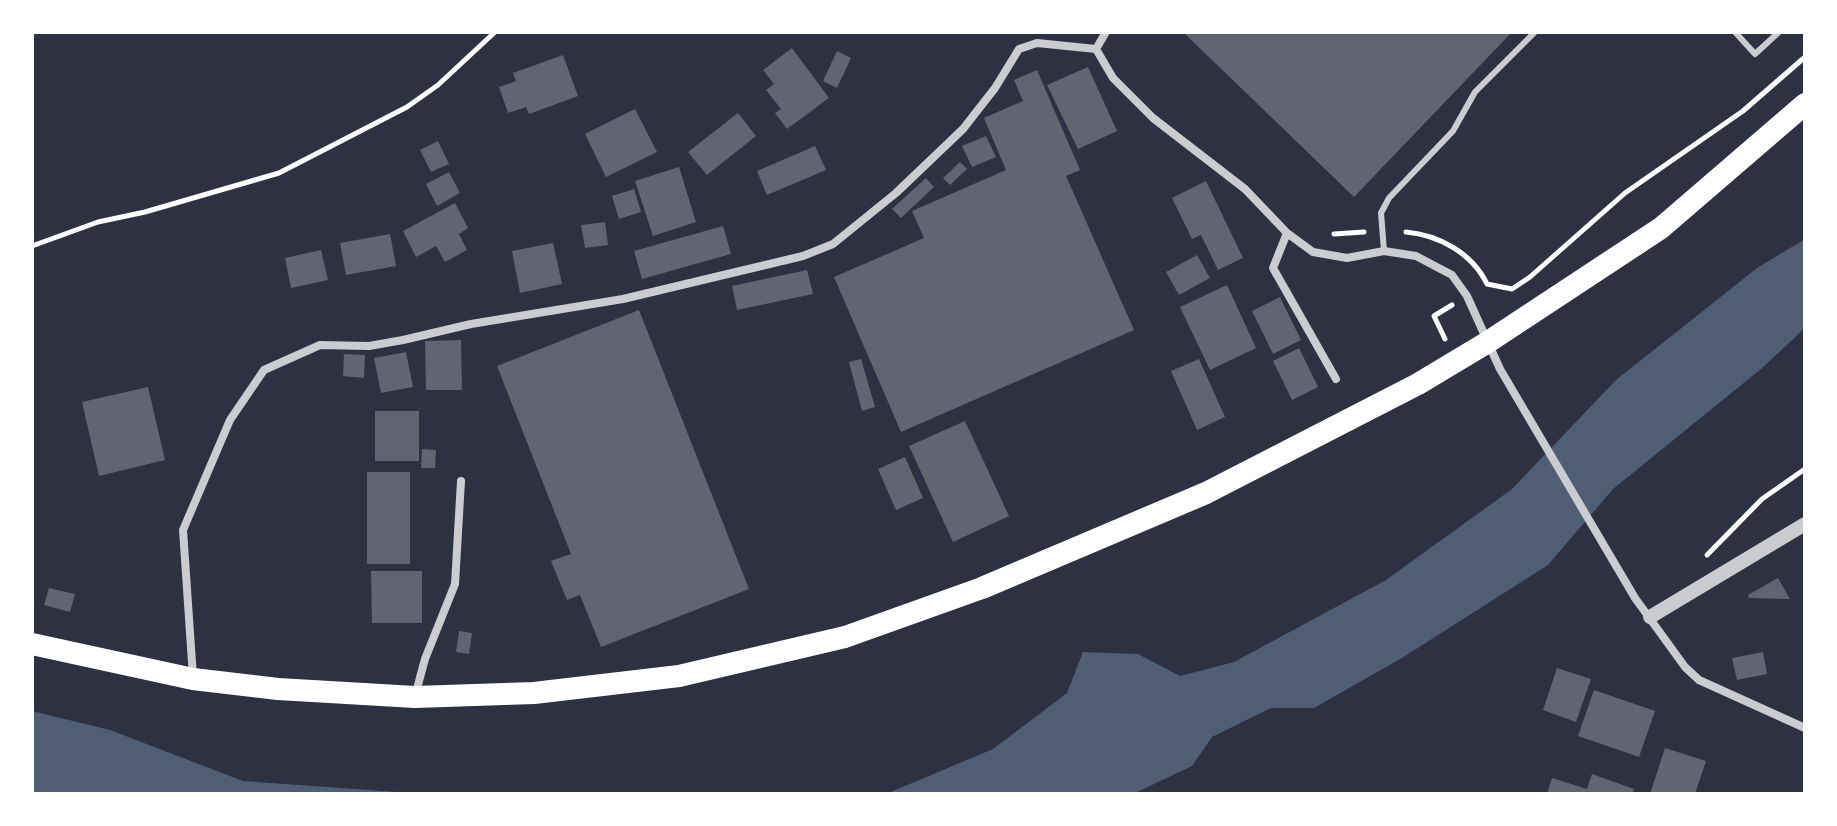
<!DOCTYPE html>
<html>
<head>
<meta charset="utf-8">
<style>
	body { margin:0 }
	#map { position:relative; width:1837px; height:826px; overflow:hidden; background:#2d3142; font-family:Mulish,sans-serif }
	canvas { display:block }
	.frame { position:absolute; inset:0; border:34px solid #fff; pointer-events:none }
</style>
</head>
<body>
<div id="map">
<canvas width="1837" height="826"></canvas>
<div class="frame"></div>
</div>
<script>
const c = document.querySelector('canvas').getContext('2d');
c.lineJoin = 'round';
function paint(path, color) { c.fillStyle = color; c.fill(path, 'evenodd'); }
function trace(path, color, width, dash) { c.strokeStyle = color; c.lineWidth = width; c.lineCap = dash ? 'butt' : 'round'; c.setLineDash(dash || []); c.stroke(path); }
const water = new Path2D(`
	M 1805,239 L 1805,328 L 1761,369 L 1613,489 L 1548,565 L 1402,658 L 1314,708 L 1271,708 L 1212,737 L 1192,766 L 1133,794 L 886,794 L 993,749 L 1067,693 L 1083,652 L 1138,654 L 1180,676 L 1234,662 L 1386,580 L 1512,489 L 1616,380 L 1757,268 Z
	M 32,711 L 110,730 L 243,781 L 426,794 L 32,794 Z`);
const building = new Path2D(`
	M 1183,32 L 1512,32 L 1354,197 Z
	M 792,48 L 829,98 L 787,129 L 775,113 L 781,109 L 766,90 L 774,84 L 763,70 Z
	M 837,51 L 851,58 L 837,88 L 823,81 Z
	M 563,55 L 578,96 L 529,114 L 526,107 L 508,113 L 499,87 L 516,81 L 513,73 Z
	M 1088,67 L 1117,131 L 1078,149 L 1047,85 Z
	M 1037,70 L 1080,170 L 1066,176 L 1134,330 L 901,432 L 834,277 L 924,238 L 912,211 L 1006,170 L 984,118 L 1023,101 L 1014,80 Z
	M 635,109 L 657,152 L 606,177 L 585,134 Z
	M 738,113 L 756,136 L 707,175 L 688,152 Z
	M 986,136 L 996,157 L 972,167 L 962,146 Z
	M 438,141 L 449,164 L 431,172 L 420,150 Z
	M 815,146 L 826,170 L 767,195 L 757,171 Z
	M 960,162 L 967,169 L 950,185 L 943,178 Z
	M 679,167 L 696,222 L 653,236 L 635,181 Z
	M 449,172 L 460,193 L 437,206 L 426,184 Z
	M 926,178 L 934,187 L 901,218 L 892,209 Z
	M 1206,181 L 1243,258 L 1218,270 L 1201,235 L 1192,239 L 1172,198 Z
	M 634,189 L 641,212 L 619,219 L 612,196 Z
	M 455,203 L 468,228 L 459,234 L 467,250 L 445,262 L 436,246 L 416,257 L 403,231 Z
	M 605,222 L 608,245 L 585,248 L 581,225 Z
	M 723,226 L 731,254 L 642,279 L 634,251 Z
	M 390,234 L 396,266 L 346,275 L 340,243 Z
	M 553,243 L 562,284 L 520,293 L 512,251 Z
	M 321,250 L 328,280 L 291,288 L 285,258 Z
	M 1197,255 L 1210,278 L 1179,295 L 1166,272 Z
	M 807,270 L 813,294 L 737,310 L 732,286 Z
	M 1227,285 L 1256,348 L 1210,370 L 1180,307 Z
	M 1280,297 L 1301,340 L 1273,354 L 1252,311 Z
	M 639,310 L 749,589 L 601,647 L 580,595 L 567,600 L 551,561 L 571,554 L 497,366 Z
	M 461,340 L 462,390 L 426,390 L 425,341 Z
	M 1299,348 L 1318,387 L 1292,400 L 1273,361 Z
	M 406,352 L 413,387 L 381,393 L 374,358 Z
	M 344,354 L 365,355 L 364,378 L 343,376 Z
	M 861,359 L 875,407 L 862,411 L 849,362 Z
	M 1199,359 L 1225,417 L 1197,430 L 1171,371 Z
	M 148,387 L 165,460 L 99,476 L 82,402 Z
	M 375,411 L 419,411 L 419,461 L 375,461 Z
	M 965,421 L 1009,516 L 953,542 L 909,446 Z
	M 422,449 L 436,450 L 435,468 L 421,468 Z
	M 905,457 L 923,498 L 896,510 L 878,469 Z
	M 367,472 L 410,472 L 410,564 L 367,564 Z
	M 371,571 L 422,571 L 422,623 L 372,623 Z
	M 1778,578 L 1790,599 L 1749,598 L 1748,595 Z
	M 49,588 L 75,594 L 70,612 L 44,605 Z
	M 459,631 L 472,633 L 469,654 L 456,652 Z
	M 1763,652 L 1767,674 L 1737,680 L 1732,658 Z
	M 1557,668 L 1591,679 L 1576,722 L 1543,710 Z
	M 1594,690 L 1655,711 L 1639,757 L 1578,736 Z
	M 1665,748 L 1706,761 L 1695,794 L 1650,794 Z
	M 1592,774 L 1634,789 L 1632,794 L 1547,794 L 1552,778 L 1587,789 Z`);
const path = new Path2D(`
	M 1406,232 C 1439,235 1472,253 1487,284 L 1512,289 L 1530,277 L 1625,193 L 1743,111 L 1805,57
	M 1334,234 L 1364,232
	M 32,246 L 98,222 L 145,212 L 279,173 L 407,107 L 438,85 L 495,32
	M 1445,339 L 1434,316 L 1452,305
	M 1707,555 L 1762,499 L 1805,469`);
const service = new Path2D(`
	M 1735,32 L 1755,54 L 1779,32
	M 1384,251 L 1381,213 L 1389,198 L 1453,131 L 1475,92 L 1535,32`);
const minor = new Path2D(`
	M 1096,49 L 1113,78 L 1153,118 L 1245,189 L 1287,233 L 1313,252 L 1347,258 L 1384,251 L 1416,256 L 1452,275 L 1467,296 L 1500,369 L 1635,598 L 1685,667 L 1699,680 L 1805,728
	M 1096,49 L 1106,32
	M 1287,233 L 1273,268 L 1336,379
	M 193,677 L 183,530 L 230,420 L 264,370 L 320,345 L 369,346 L 403,340 L 471,324 L 623,299 L 803,256 L 833,244 L 896,193 L 963,129 L 995,88 L 1019,49 L 1037,43 L 1096,49
	M 415,696 L 425,659 L 455,584 L 461,481`);
const tertiary = new Path2D(`
	M 1650,617 L 1805,524`);
const trunk = new Path2D(`
	M 32,644 L 193,679 L 278,689 L 415,697 L 534,693 L 679,676 L 845,637 L 982,588 L 1206,493 L 1418,384 L 1488,342 L 1661,228 L 1805,104`);
paint(water, '#4f5d75');
paint(building, '#626471');
trace(path, '#fff', 5);
trace(service, '#caccd0', 6);
trace(minor, '#caccd0', 8);
trace(tertiary, '#caccd0', 14);
trace(trunk, '#fff', 22);
</script>
</body>
</html>
